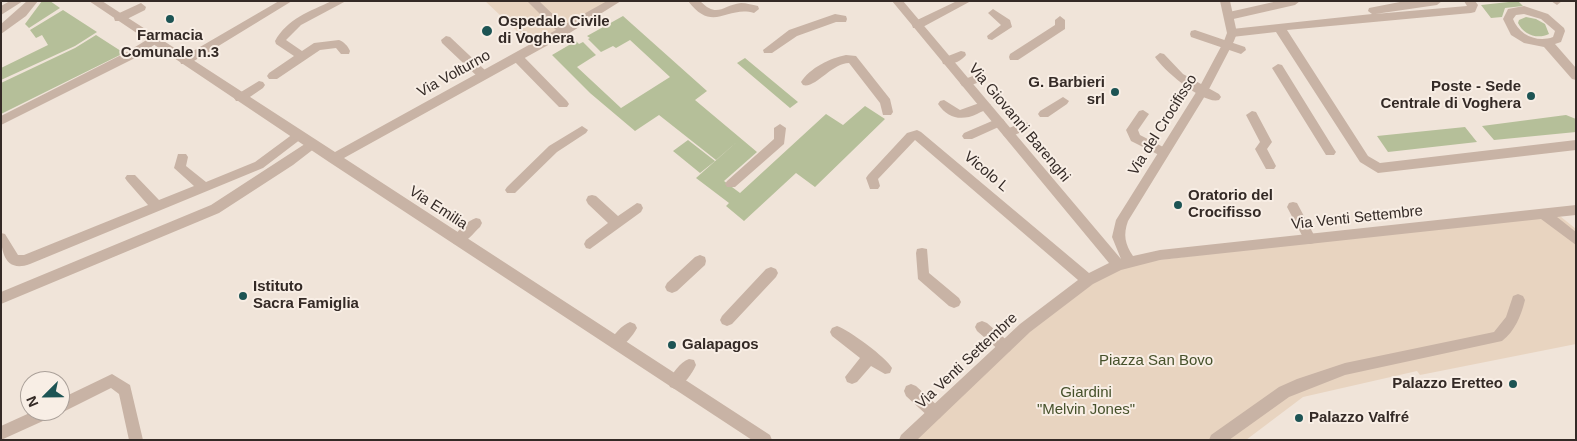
<!DOCTYPE html>
<html>
<head>
<meta charset="utf-8">
<style>
	body { margin:0 }
	#map { position:relative; width:1577px; height:441px; overflow:hidden; background:#f0e4d9; font-family:Helvetica,sans-serif }
	canvas { display:block }
	.frame { position:absolute; inset:0; border:2px solid #342a26; pointer-events:none }
	.north { position:absolute; left:20px; top:371px; width:50px; height:50px; box-sizing:border-box; background:#f8eee5; border:1px solid #aaa099; border-radius:50%; rotate:247deg; font-size:14px; font-weight:700; line-height:20px; text-align:center; color:#342a26 }
	.north::after { content:''; display:block; margin:auto; width:18px; height:22px; background:#1d5454; clip-path:polygon(50% 0,100% 100%,50% 72%,0 100%) }
</style>
</head>
<body>
<div id="map">
<canvas width="1577" height="441"></canvas>
<div class="frame"></div>
<div class="north">N</div>
</div>
<script>
const c = document.querySelector('canvas').getContext('2d');
c.lineJoin = 'round';
function paint(path, color) { c.fillStyle = color; c.fill(path, 'evenodd'); }
function trace(path, color, width, dash) { c.strokeStyle = color; c.lineWidth = width; c.lineCap = dash ? 'butt' : 'round'; c.setLineDash(dash || []); c.stroke(path); }
function label(font, color, halo, rows, align = 'center') {
  c.font = font + ' Helvetica,sans-serif'; c.lineWidth = 4; c.setLineDash([]); c.textBaseline = 'middle'; c.strokeStyle = halo; c.fillStyle = color; for (const [text, x, y, turn = 0] of rows) {
    c.save(); c.translate(x, y); c.rotate((+turn || 0) * Math.PI / 180); c.textAlign = isNaN(turn) ? turn : align; if (halo) c.strokeText(text, 0, 0); c.fillText(text, 0, 0); c.restore();
  }
}
const green = new Path2D(`
	M 42,1 L 50,1 L 60,8 L 29,28 L 25,24 Z
	M 1518,1 L 1523,6 L 1505,8 L 1502,17 L 1491,18 L 1481,5 Z
	M 63,10 L 97,32 L 75,46 L 1,80 L 1,68 L 48,45 L 42,35 L 36,38 L 30,30 Z
	M 623,16 L 707,91 L 695,100 L 757,152 L 724,181 L 740,193 L 826,114 L 843,125 L 865,106 L 885,119 L 815,187 L 796,173 L 744,221 L 726,206 L 729,203 L 696,178 L 739,140 L 716,160 L 659,115 L 635,131 L 590,93 L 552,55 L 576,41 L 579,44 L 583,42 L 596,55 L 577,67 L 621,108 L 670,77 L 630,40 L 616,48 L 613,46 L 601,52 L 588,39 L 590,38 L 587,36 Z
	M 1526,17 L 1536,19 L 1545,24 L 1549,34 C 1537,40 1523,34 1518,23 L 1519,20 Z
	M 96,35 L 124,53 L 1,114 L 1,83 L 75,48 Z
	M 745,58 L 798,102 L 790,108 L 737,63 Z
	M 1566,115 L 1576,119 L 1576,132 L 1494,140 L 1482,126 Z
	M 1465,127 L 1477,142 L 1388,152 L 1377,136 Z
	M 688,140 L 715,161 L 700,173 L 673,151 Z`);
const plaza = new Path2D(`
	M 485,1 L 616,1 L 534,47 Z
	M 1555,212 L 1576,229 L 1576,344 L 1420,375 L 1417,371 L 1303,397 L 1246,440 L 906,440 L 1005,347 L 1118,265 Z`);
const lane = new Path2D(`
	M 10,1 L 23,1 L 1,15 L 1,6 Z
	M 27,1 L 38,1 L 26,16 L 1,34 L 1,24 Z
	M 279,1 L 292,1 L 189,64 L 181,64 L 180,61 L 181,58 Z
	M 332,1 L 346,1 L 301,25 L 286,40 L 302,51 L 314,43 L 339,40 C 344,42 348,46 350,51 L 349,54 L 341,54 L 336,48 L 320,50 L 277,79 L 269,79 L 267,76 L 269,73 L 294,56 L 276,44 L 275,41 C 287,19 310,11 332,1 Z
	M 688,1 L 700,1 C 718,19 722,5 741,3 C 747,3 752,5 758,6 L 759,9 L 754,13 C 727,5 713,34 688,1 Z
	M 957,1 L 971,1 L 921,28 L 913,28 L 912,25 L 913,22 Z
	M 1278,1 L 1300,1 L 1295,5 L 1229,20 L 1224,16 L 1229,12 Z
	M 1405,1 L 1442,1 L 1437,5 L 1375,14 L 1467,6 L 1464,1 L 1475,1 L 1478,5 L 1475,12 L 1471,13 L 1287,30 L 1368,156 L 1380,163 L 1576,140 L 1576,150 L 1378,173 L 1360,162 L 1276,32 L 1232,37 L 1227,33 L 1232,29 L 1372,14 L 1368,11 L 1369,8 Z
	M 1551,1 L 1562,1 L 1557,5 Z
	M 141,3 L 146,7 L 145,10 L 123,21 L 115,21 L 114,18 L 115,15 Z
	M 1524,6 L 1548,14 L 1564,28 L 1565,31 L 1561,42 L 1555,44 L 1576,68 L 1576,80 L 1572,79 L 1544,47 L 1524,43 L 1511,35 L 1503,19 L 1508,9 ZM 1524,14 L 1541,19 L 1555,31 L 1553,37 C 1537,43 1519,35 1513,19 L 1516,15 Z
	M 993,9 L 1010,20 L 1012,27 L 992,40 L 988,39 L 987,36 L 1001,25 L 988,13 Z
	M 835,14 L 846,16 L 847,19 L 846,22 L 836,22 L 797,36 L 772,53 L 764,53 L 763,50 L 789,30 Z
	M 1060,16 L 1065,20 L 1065,29 L 1018,60 L 1010,60 L 1009,57 L 1010,54 L 1055,25 L 1055,20 Z
	M 1195,30 L 1245,47 L 1246,50 L 1241,54 L 1191,37 L 1190,34 L 1191,31 Z
	M 153,36 L 157,37 L 158,40 L 157,43 L 135,58 L 1,125 L 1,116 L 127,52 Z
	M 446,36 L 450,37 L 487,72 L 489,75 L 487,78 L 479,78 L 442,43 L 441,40 Z
	M 961,51 L 965,52 L 966,55 C 962,61 950,66 943,64 L 942,61 L 943,58 Z
	M 517,53 L 521,54 L 567,101 L 569,104 L 567,107 L 559,107 L 513,60 L 512,57 Z
	M 1160,53 L 1164,54 L 1183,74 L 1219,94 L 1221,97 L 1219,100 C 1204,105 1163,70 1155,57 Z
	M 846,55 L 856,56 L 890,99 L 893,112 L 891,115 L 883,115 L 880,103 L 849,63 C 832,63 815,89 803,85 L 801,82 C 810,68 830,58 846,55 Z
	M 1278,64 L 1282,65 L 1334,149 L 1336,152 L 1334,155 L 1326,155 L 1272,68 Z
	M 981,73 L 987,77 L 985,80 L 966,87 L 962,86 L 960,83 L 962,80 Z
	M 259,81 L 263,82 L 265,85 L 263,88 L 244,101 L 236,101 L 234,98 L 236,95 Z
	M 1063,97 L 1069,101 L 1067,104 L 1048,117 L 1040,117 L 1038,114 L 1040,111 Z
	M 944,100 L 960,110 L 985,101 L 991,105 C 988,110 982,111 977,114 C 962,121 948,119 938,104 L 940,101 Z
	M 1143,110 L 1149,114 L 1138,130 L 1140,135 L 1167,149 L 1169,152 L 1167,155 L 1159,155 L 1131,141 L 1126,130 L 1139,111 Z
	M 1252,111 L 1256,112 L 1272,142 L 1267,149 L 1276,166 L 1274,169 L 1266,169 L 1255,149 L 1260,142 L 1246,115 Z
	M 999,118 L 1003,119 L 1005,122 L 1003,125 L 972,139 L 964,139 L 962,136 L 964,133 Z
	M 1024,122 L 1028,123 L 1030,126 L 1028,129 L 1008,138 L 1004,136 L 1002,133 L 1004,130 Z
	M 780,124 L 786,128 L 784,144 L 735,187 L 727,187 L 725,184 L 727,181 L 774,139 L 774,128 Z
	M 582,126 L 588,130 L 586,133 L 557,152 L 515,193 L 507,193 L 505,190 L 507,187 L 549,146 Z
	M 297,131 L 301,133 L 303,136 L 301,139 L 263,168 L 30,264 C 5,273 1,252 1,233 L 5,234 L 18,255 L 24,255 L 148,205 L 127,181 L 125,178 L 127,175 L 135,175 L 159,200 L 194,186 L 174,168 L 178,154 L 186,154 L 188,157 L 186,166 L 206,182 L 255,162 Z
	M 311,140 L 315,142 L 317,145 L 315,148 L 293,165 L 219,213 L 1,304 L 1,292 L 211,205 Z
	M 592,195 L 596,196 L 618,216 L 637,203 L 641,204 L 643,208 L 641,212 L 590,249 L 586,248 L 584,244 L 586,240 L 608,223 L 588,204 L 586,200 L 588,196 Z
	M 1293,202 L 1297,203 L 1314,235 L 1316,239 L 1314,243 L 1310,244 L 1306,243 L 1287,207 L 1289,203 Z
	M 476,218 L 480,219 L 482,223 L 480,227 C 473,233 464,247 454,244 L 452,240 C 456,232 467,221 476,218 Z
	M 922,248 L 927,249 L 929,273 L 959,298 L 961,302 L 959,306 L 954,308 L 949,306 L 918,279 L 916,253 L 917,249 Z
	M 700,255 L 705,257 L 706,261 L 705,265 L 677,291 L 672,293 L 667,291 L 665,287 L 667,283 L 695,257 Z
	M 771,267 L 776,269 L 778,273 L 776,277 L 732,324 L 727,326 L 722,324 L 720,320 L 722,316 L 766,269 Z
	M 982,321 L 987,323 L 1010,343 L 1012,347 L 1010,351 L 1005,353 L 1000,351 L 977,331 L 975,327 L 977,323 Z
	M 630,322 L 635,324 L 637,328 C 633,336 624,346 616,349 L 611,347 L 609,343 C 613,335 622,325 630,322 Z
	M 837,326 C 849,330 887,358 892,368 L 890,373 L 885,374 L 871,366 L 857,382 L 852,384 L 847,382 L 845,377 L 860,358 L 832,336 L 830,332 L 832,328 Z
	M 689,359 L 694,360 L 696,365 C 692,374 684,385 675,389 L 670,387 L 668,382 C 672,374 680,362 689,359 Z
	M 112,374 L 130,385 L 143,440 L 129,440 L 119,394 L 111,388 L 65,411 L 60,413 L 56,411 L 54,416 L 1,440 L 1,426 L 34,411 L 60,411 L 60,399 Z
	M 911,384 L 916,386 L 940,408 L 942,413 L 940,418 L 935,420 L 930,418 L 906,396 L 904,391 L 906,386 Z`);
const street = new Path2D(`
	M 89,1 L 102,1 L 335,152 L 556,30 L 527,1 L 539,1 L 564,25 L 607,1 L 621,1 L 568,34 L 344,158 L 770,435 L 772,440 L 752,440 L 329,162 Z
	M 892,1 L 903,1 L 1121,259 L 1112,237 L 1116,220 L 1200,86 L 1224,41 L 1227,33 L 1220,1 L 1230,1 L 1237,33 L 1234,41 L 1208,91 L 1128,221 C 1123,235 1125,244 1133,256 L 1160,250 L 1576,205 L 1576,215 L 1557,217 L 1576,232 L 1576,245 L 1541,219 L 1160,260 L 1121,270 L 1093,284 L 1030,332 L 917,440 L 899,440 L 901,435 L 1020,324 L 1078,280 L 915,140 L 878,179 L 880,186 L 878,189 L 870,189 L 866,178 L 868,175 L 907,133 L 917,130 L 921,132 L 1089,273 L 1109,263 Z
	M 1518,294 L 1523,296 L 1525,300 C 1521,316 1515,331 1502,341 L 1345,375 L 1289,397 L 1229,440 L 1209,440 L 1211,435 L 1279,387 L 1297,379 L 1345,363 L 1494,332 L 1506,317 L 1513,296 Z`);
const markers = [
	[170,19,5,"#1d5454"],
	[487,31,6,"#1d5454"],
	[1115,92,5,"#1d5454"],
	[1531,96,5,"#1d5454"],
	[1178,205,5,"#1d5454"],
	[243,296,5,"#1d5454"],
	[672,345,5,"#1d5454"],
	[1513,384,5,"#1d5454"],
	[1299,418,5,"#1d5454"]
];
const poiNames = [
	["Ospedale Civile",498,22],
	["di Voghera",498,39],
	["Farmacia",170,36,"center"],
	["Comunale n.3",170,53,"center"],
	["G. Barbieri",1105,83,"right"],
	["srl",1105,100,"right"],
	["Poste - Sede",1521,87,"right"],
	["Centrale di Voghera",1521,104,"right"],
	["Oratorio del",1188,196],
	["Crocifisso",1188,213],
	["Istituto",253,287],
	["Sacra Famiglia",253,304],
	["Galapagos",682,345],
	["Palazzo Eretteo",1503,384,"right"],
	["Palazzo Valfré",1309,418]
];
const streetNames = [
	["Via Volturno",454,74,-29],
	["Via Giovanni Barenghi",1019,123,50],
	["Via del Crocifisso",1163,125,-58],
	["Vicolo L",986,172,40],
	["Via Emilia",438,208,33],
	["Via Venti Settembre",1357,218,-6],
	["Via Venti Settembre",967,361,-43]
];
const parkNames = [
	["Piazza San Bovo",1156,361],
	["Giardini",1086,393],
	["\"Melvin Jones\"",1086,410]
];
paint(green, '#b5bf99');
paint(plaza, '#e8d4c0');
paint(lane, '#c8b3a5');
paint(street, '#c8b3a5');
for (const [x, y, r, color] of markers) { const dot = new Path2D(); dot.arc(x, y, r, 0, 2 * Math.PI); c.fillStyle = color; c.fill(dot); trace(dot, '#f8eee5', 2); }
label('bold 15px', '#342a26', '#f8eee5', poiNames, 'left');
label('15px', '#342a26', '#f8eee5', streetNames);
label('15px', '#46512b', '#f8eee5', parkNames);
</script>
</body>
</html>
